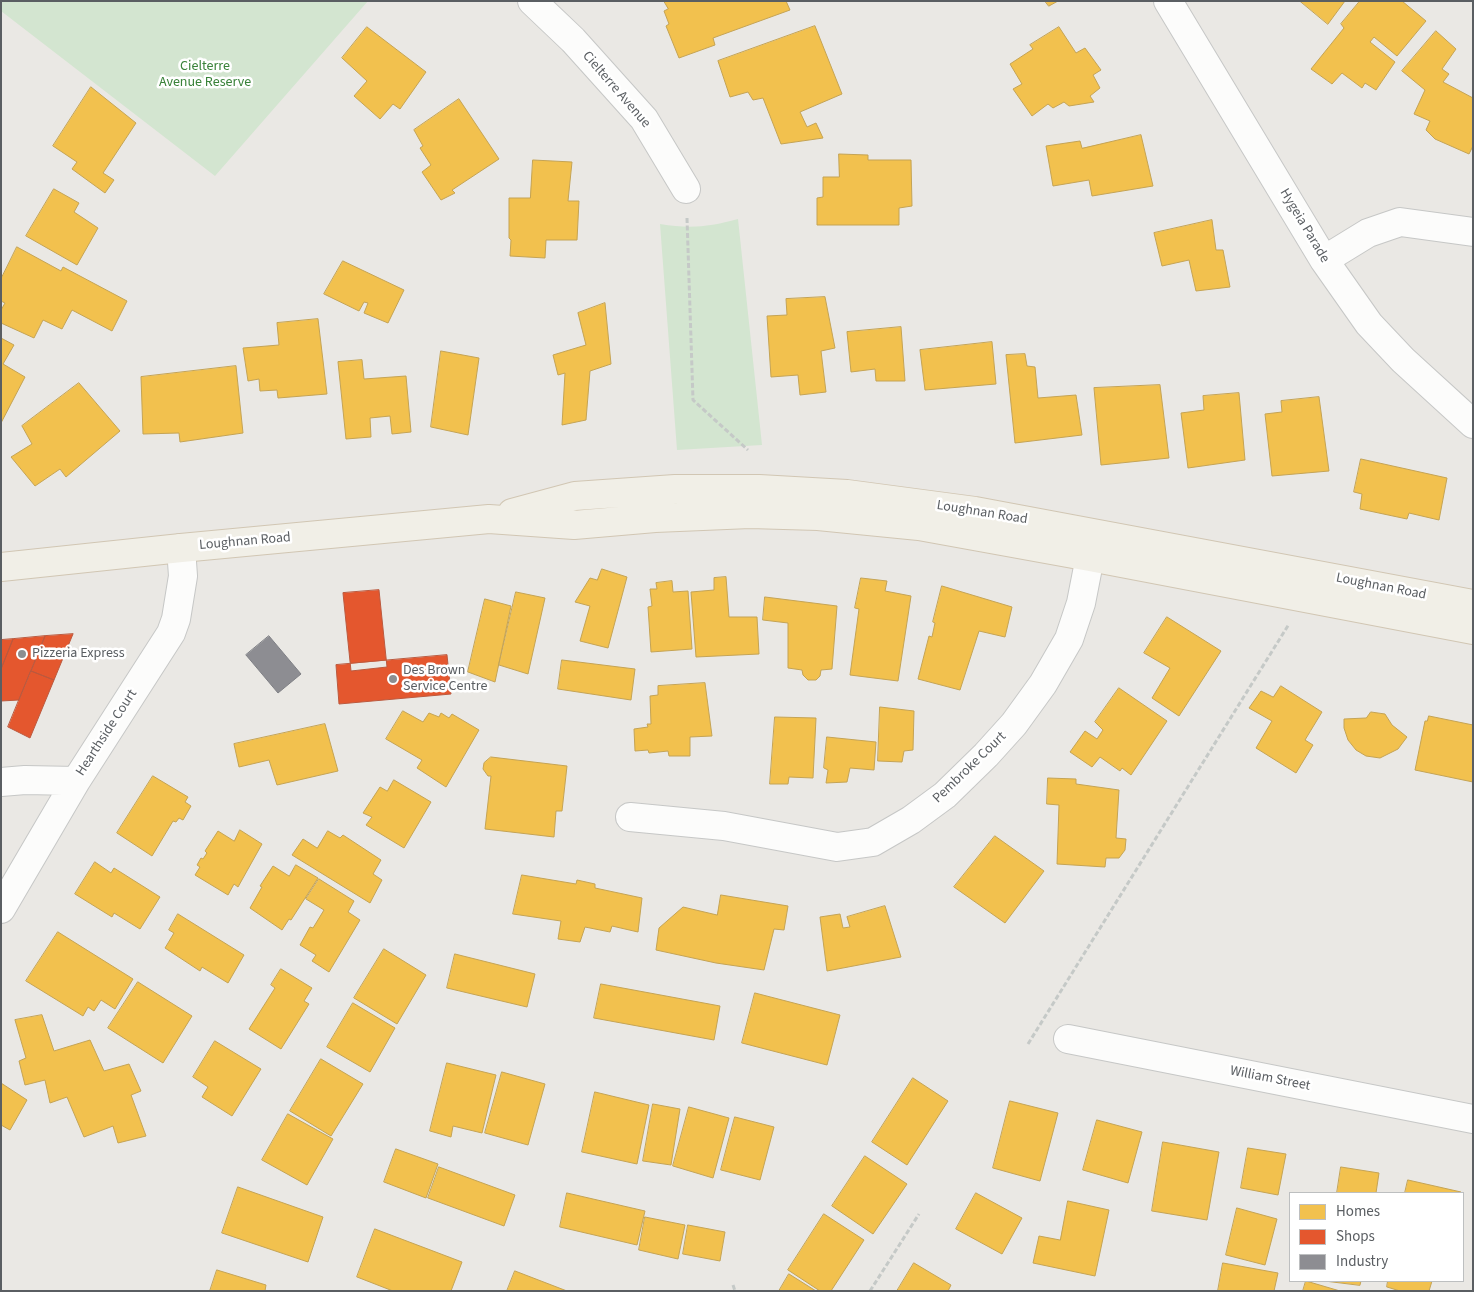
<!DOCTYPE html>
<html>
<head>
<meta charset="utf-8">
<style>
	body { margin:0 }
	#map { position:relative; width:1474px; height:1292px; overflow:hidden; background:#eae8e4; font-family:"Source Sans 3",sans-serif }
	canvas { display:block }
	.frame { position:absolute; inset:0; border:2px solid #5a5e62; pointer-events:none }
	.legend { position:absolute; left:1289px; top:1192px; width:175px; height:90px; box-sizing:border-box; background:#fff; border:1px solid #bdbfc0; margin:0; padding:6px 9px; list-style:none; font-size:15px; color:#5a5e62 }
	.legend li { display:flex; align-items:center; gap:10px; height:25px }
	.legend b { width:25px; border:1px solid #bdbfc0 }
</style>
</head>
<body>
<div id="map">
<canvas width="1474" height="1292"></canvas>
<div class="frame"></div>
<ul class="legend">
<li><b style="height:14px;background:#f2c14e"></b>Homes</li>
<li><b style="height:14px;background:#e4572e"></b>Shops</li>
<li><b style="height:14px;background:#8d8d92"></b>Industry</li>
</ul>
</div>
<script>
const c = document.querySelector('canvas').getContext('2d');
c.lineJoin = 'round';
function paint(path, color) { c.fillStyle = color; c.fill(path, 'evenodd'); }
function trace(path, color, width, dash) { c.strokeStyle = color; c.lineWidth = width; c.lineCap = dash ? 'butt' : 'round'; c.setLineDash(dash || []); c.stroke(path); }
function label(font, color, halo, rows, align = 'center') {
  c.font = font + ' "Source Sans 3",sans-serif'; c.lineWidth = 5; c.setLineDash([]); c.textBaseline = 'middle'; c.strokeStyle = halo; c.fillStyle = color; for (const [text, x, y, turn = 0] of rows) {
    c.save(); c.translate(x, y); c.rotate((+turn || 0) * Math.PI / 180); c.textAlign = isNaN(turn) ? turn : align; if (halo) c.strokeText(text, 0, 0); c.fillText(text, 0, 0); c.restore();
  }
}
const green = new Path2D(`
	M 1,1 L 368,1 L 215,176 L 1,11 Z
	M 738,219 L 762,445 L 677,450 L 660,224 C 690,229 709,227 738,219 Z`);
const homes = new Path2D(`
	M 664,1 L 786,1 L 790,10 L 713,38 L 715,45 L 679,58 L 666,26 L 669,24 L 664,11 L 668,9 Z
	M 1045,1 L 1058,1 L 1049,6 Z
	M 1300,1 L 1345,1 L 1328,24 Z
	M 1360,1 L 1402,1 L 1426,21 L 1397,56 L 1374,37 L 1370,42 L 1395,62 L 1376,90 L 1365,83 L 1362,88 L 1342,73 L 1332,84 L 1311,69 L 1344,28 L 1341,24 Z
	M 815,26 L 842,94 L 800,112 L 807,127 L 816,123 L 823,138 L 781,144 L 763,98 L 753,100 L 748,92 L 730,97 L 718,61 Z
	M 367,27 L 426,72 L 400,109 L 393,104 L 380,119 L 354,96 L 367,81 L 342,58 Z
	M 1059,27 L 1076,53 L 1085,48 L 1101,70 L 1093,75 L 1100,88 L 1090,96 L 1094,102 L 1069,106 L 1064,102 L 1053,108 L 1048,104 L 1032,116 L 1013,89 L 1022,84 L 1010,64 L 1033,49 L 1030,45 Z
	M 1436,31 L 1456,49 L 1442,69 L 1449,74 L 1443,82 L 1473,98 L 1473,146 L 1469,154 L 1435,139 L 1426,130 L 1430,121 L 1414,114 L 1425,90 L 1402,71 Z
	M 91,87 L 136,123 L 103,173 L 114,180 L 105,193 L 72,169 L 77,162 L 53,146 Z
	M 459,99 L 499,159 L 452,190 L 455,193 L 441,200 L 422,172 L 431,165 L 420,148 L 423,146 L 414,130 Z
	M 1141,135 L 1153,186 L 1092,196 L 1089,180 L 1053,186 L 1046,146 L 1080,141 L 1082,148 Z
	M 839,154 L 868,155 L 868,160 L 911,160 L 912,206 L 899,208 L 899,225 L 817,225 L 817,198 L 823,197 L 823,177 L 839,177 Z
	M 533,160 L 572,162 L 568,201 L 579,201 L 577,240 L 546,240 L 545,258 L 510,256 L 511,240 L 509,238 L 509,198 L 530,198 Z
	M 54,189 L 79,203 L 74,212 L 98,228 L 77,265 L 26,236 Z
	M 1212,220 L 1216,250 L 1223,250 L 1230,287 L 1196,291 L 1189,260 L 1162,266 L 1154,233 Z
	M 17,247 L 61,271 L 63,267 L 127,301 L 112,331 L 72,310 L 62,329 L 43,320 L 34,338 L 1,323 L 1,310 L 5,303 L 1,301 L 1,279 Z
	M 343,261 L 404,290 L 388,323 L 364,313 L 368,303 L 364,302 L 359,311 L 324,294 Z
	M 825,297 L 835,348 L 821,351 L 826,392 L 800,395 L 798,375 L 771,377 L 767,316 L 787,315 L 786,299 Z
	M 605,303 L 611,364 L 590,371 L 586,420 L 562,425 L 565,373 L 558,375 L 553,355 L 586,345 L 578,313 Z
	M 318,319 L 327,394 L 278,398 L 277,390 L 260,391 L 259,379 L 248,381 L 243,348 L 279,345 L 277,323 Z
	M 901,327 L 905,381 L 876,381 L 875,369 L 851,372 L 847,332 Z
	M 1,338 L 14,345 L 3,364 L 25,377 L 1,423 Z
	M 992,342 L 996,384 L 925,390 L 920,350 Z
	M 441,351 L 479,358 L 468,435 L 431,427 Z
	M 1025,354 L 1027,366 L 1035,367 L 1038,398 L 1076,395 L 1082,435 L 1015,443 L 1006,355 Z
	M 362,360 L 364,379 L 406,376 L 411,432 L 392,434 L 390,416 L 370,418 L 371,437 L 346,439 L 338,362 Z
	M 236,366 L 243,433 L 180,442 L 179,433 L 143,434 L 141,377 Z
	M 79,383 L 120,431 L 66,477 L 60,469 L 35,486 L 11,457 L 32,444 L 22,426 Z
	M 1160,385 L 1169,458 L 1101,465 L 1094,388 Z
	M 1239,393 L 1245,460 L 1188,468 L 1181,413 L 1204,410 L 1203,396 Z
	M 1319,397 L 1329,471 L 1272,476 L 1265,414 L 1282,412 L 1281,401 Z
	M 1361,459 L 1447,478 L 1439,520 L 1409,513 L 1407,519 L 1360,509 L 1362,494 L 1354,492 Z
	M 602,569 L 627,577 L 608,648 L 580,641 L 590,606 L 575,602 L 590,578 L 597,580 Z
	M 726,577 L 729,617 L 757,617 L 759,654 L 696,657 L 691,592 L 714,590 L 714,578 Z
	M 861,578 L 887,581 L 885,591 L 911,596 L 898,681 L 850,675 L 859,609 L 855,608 Z
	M 672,581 L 673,592 L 688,591 L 692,649 L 651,652 L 648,607 L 652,606 L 650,589 L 657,589 L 656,583 Z
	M 942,586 L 1012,607 L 1005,637 L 979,631 L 960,690 L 918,679 L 929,636 L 932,637 L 935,623 L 933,622 Z
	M 516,592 L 545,598 L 528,674 L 499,665 Z
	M 765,597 L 837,606 L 832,669 L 821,670 L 820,676 L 816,680 L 808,680 L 803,675 L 802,670 L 788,668 L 788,623 L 763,620 Z
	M 485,599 L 511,606 L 495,682 L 468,672 Z
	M 1167,617 L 1221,651 L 1179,716 L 1152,698 L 1170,668 L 1144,653 Z
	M 562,660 L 635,669 L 631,700 L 558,689 Z
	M 705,683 L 712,736 L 690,737 L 690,756 L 669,756 L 668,751 L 649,753 L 648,750 L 635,751 L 634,729 L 648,727 L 647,724 L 651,724 L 650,696 L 658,695 L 658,686 Z
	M 1281,686 L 1322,712 L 1305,740 L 1313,745 L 1296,773 L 1256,748 L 1272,721 L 1249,708 L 1261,691 L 1273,697 Z
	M 1119,688 L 1167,721 L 1131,775 L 1122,768 L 1120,771 L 1100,757 L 1092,767 L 1070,752 L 1085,731 L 1097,739 L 1103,730 L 1095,722 Z
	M 880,707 L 914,711 L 913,750 L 904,751 L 902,762 L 878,761 Z
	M 403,711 L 423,722 L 429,713 L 439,717 L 441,713 L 449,718 L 452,714 L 479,730 L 446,787 L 417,768 L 422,760 L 386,739 Z
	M 1371,712 L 1385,714 L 1392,725 L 1407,737 L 1398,749 L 1380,758 L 1366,756 L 1356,750 L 1348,740 L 1344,728 L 1344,719 L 1366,718 Z
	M 1429,716 L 1473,725 L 1473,782 L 1415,770 L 1425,721 L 1427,721 Z
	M 775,717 L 816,718 L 813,778 L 789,777 L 788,784 L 770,784 Z
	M 325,724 L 338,771 L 277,785 L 269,760 L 239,767 L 234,744 Z
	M 827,737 L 876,742 L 874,770 L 850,768 L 847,782 L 826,783 L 828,770 L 824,768 Z
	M 491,757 L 567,766 L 562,811 L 556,811 L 554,837 L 485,829 L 491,776 L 488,776 L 483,769 L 484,763 Z
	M 153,776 L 188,797 L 185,802 L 191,806 L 183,820 L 179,818 L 176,822 L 173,821 L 152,856 L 117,833 Z
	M 1048,778 L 1076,779 L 1076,784 L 1119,790 L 1116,838 L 1126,839 L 1125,850 L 1119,858 L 1106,858 L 1105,867 L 1057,864 L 1059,805 L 1047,804 Z
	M 394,780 L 431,802 L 404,848 L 366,825 L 372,817 L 363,813 L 380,787 L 387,791 Z
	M 240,830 L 262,844 L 238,887 L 234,884 L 228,895 L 195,875 L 200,867 L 197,865 L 201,858 L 203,859 L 207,853 L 205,851 L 218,831 L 234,841 Z
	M 328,831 L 340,838 L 343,835 L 381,860 L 373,874 L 382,880 L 370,903 L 292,855 L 303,839 L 317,848 Z
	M 995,836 L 1044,871 L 1005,923 L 954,887 Z
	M 95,862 L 111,873 L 114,868 L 160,897 L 140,929 L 114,913 L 112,917 L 75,894 Z
	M 296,865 L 318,878 L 291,920 L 289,919 L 282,930 L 250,908 L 262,887 L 260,886 L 273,866 L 289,876 Z
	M 522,875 L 576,884 L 577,880 L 595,884 L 595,888 L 642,898 L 638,932 L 612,926 L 610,932 L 585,927 L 580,942 L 558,939 L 561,921 L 513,914 Z
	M 319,879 L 354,901 L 348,912 L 360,920 L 329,972 L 312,961 L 316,955 L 300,945 L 310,927 L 313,928 L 324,910 L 306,899 Z
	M 721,895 L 788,906 L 784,930 L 774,929 L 764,970 L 716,963 L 656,950 L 659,928 L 683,907 L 717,915 Z
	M 885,906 L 901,957 L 827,971 L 820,917 L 840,914 L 843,928 L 850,927 L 847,917 Z
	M 178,914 L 244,955 L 228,983 L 202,967 L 200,971 L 165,948 L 174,933 L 169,930 Z
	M 58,932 L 133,979 L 115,1009 L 101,1000 L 94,1011 L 88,1007 L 83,1016 L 26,981 Z
	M 384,949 L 426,975 L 397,1024 L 354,998 Z
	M 455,954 L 535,974 L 527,1007 L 447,988 Z
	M 281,969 L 312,988 L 304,1001 L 309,1004 L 281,1049 L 249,1029 L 275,988 L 271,985 Z
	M 138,982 L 192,1016 L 163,1063 L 108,1028 Z
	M 601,984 L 720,1006 L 714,1040 L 594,1018 Z
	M 755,993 L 840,1015 L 827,1065 L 742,1043 Z
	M 353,1003 L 395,1028 L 370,1072 L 327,1047 Z
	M 42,1015 L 54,1051 L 90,1040 L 104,1071 L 129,1064 L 141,1091 L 131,1095 L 146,1136 L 118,1143 L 113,1126 L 84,1137 L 67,1097 L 50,1103 L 45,1080 L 25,1085 L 19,1061 L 26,1058 L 15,1020 Z
	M 215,1041 L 261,1069 L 232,1116 L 202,1097 L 208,1087 L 193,1077 Z
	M 321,1059 L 363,1084 L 331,1136 L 290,1111 Z
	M 447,1063 L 496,1075 L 482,1133 L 453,1126 L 451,1137 L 430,1131 Z
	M 502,1072 L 545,1084 L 528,1145 L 485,1133 Z
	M 913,1078 L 948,1101 L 907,1165 L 872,1142 Z
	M 1,1083 L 27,1100 L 10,1130 L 1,1125 Z
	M 595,1092 L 649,1105 L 637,1164 L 582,1152 Z
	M 1010,1101 L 1058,1113 L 1040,1181 L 993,1168 Z
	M 653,1104 L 680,1109 L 671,1165 L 643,1161 Z
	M 689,1107 L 729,1118 L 713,1178 L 673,1166 Z
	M 288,1114 L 333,1139 L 307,1185 L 262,1160 Z
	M 735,1117 L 774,1127 L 760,1180 L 721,1170 Z
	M 1097,1120 L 1142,1132 L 1128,1183 L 1083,1170 Z
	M 1163,1142 L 1219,1152 L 1207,1220 L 1152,1211 Z
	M 1248,1148 L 1286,1154 L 1278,1195 L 1241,1188 Z
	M 396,1149 L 438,1164 L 426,1198 L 384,1182 Z
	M 865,1156 L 907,1184 L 873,1234 L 832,1206 Z
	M 439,1167 L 515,1195 L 504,1226 L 428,1198 Z
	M 1341,1167 L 1379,1173 L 1376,1193 L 1337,1193 Z
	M 1408,1180 L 1461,1192 L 1461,1193 L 1405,1193 Z
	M 238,1187 L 323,1217 L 308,1262 L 222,1233 Z
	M 567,1193 L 645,1211 L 637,1245 L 560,1227 Z
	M 976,1193 L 1022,1218 L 1002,1254 L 956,1229 Z
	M 1068,1201 L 1109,1210 L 1095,1276 L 1033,1263 L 1039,1236 L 1060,1240 Z
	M 1237,1208 L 1277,1219 L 1265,1265 L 1226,1255 Z
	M 824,1214 L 864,1240 L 831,1291 L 820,1291 L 788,1270 Z
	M 645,1217 L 685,1225 L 678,1259 L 639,1250 Z
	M 688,1225 L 725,1232 L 720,1261 L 683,1254 Z
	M 375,1229 L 462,1262 L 451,1291 L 393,1291 L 357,1277 Z
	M 914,1263 L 951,1285 L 948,1291 L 897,1291 Z
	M 1223,1263 L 1278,1273 L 1274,1291 L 1218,1291 Z
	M 217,1270 L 266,1285 L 265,1291 L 210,1291 Z
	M 515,1271 L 567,1291 L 507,1291 Z
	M 789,1274 L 816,1291 L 779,1291 Z
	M 1306,1281 L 1340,1291 L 1303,1291 Z
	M 1325,1281 L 1361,1281 L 1360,1285 Z
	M 1388,1281 L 1432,1281 L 1429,1291 L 1400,1291 L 1387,1287 Z`);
const shops = new Path2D(`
	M 379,590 L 387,667 L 351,671 L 343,593 Z
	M 73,634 L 54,680 L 31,671 L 45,636 Z
	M 45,636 L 19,700 L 1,701 L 1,669 L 13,639 Z
	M 13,639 L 1,669 L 1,640 Z
	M 447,655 L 451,694 L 339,704 L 336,665 Z
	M 31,671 L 54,680 L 30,738 L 8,727 Z`);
const industry = new Path2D(`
	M 269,636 L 301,674 L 278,693 L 246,655 Z`);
const path = new Path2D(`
	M 687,218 L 693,400 L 748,450
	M 1028,1044 L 1289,624
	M 733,1285 L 735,1291
	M 870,1291 L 919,1214`);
const minor = new Path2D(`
	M 532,1 L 573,40 L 644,119 L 686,189
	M 1168,1 L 1324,260 L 1369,324 L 1403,360 L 1473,424
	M 1324,260 L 1368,233 L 1400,222 L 1473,232
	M 1,782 L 25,780 L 76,781
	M 630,817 L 724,826 L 837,847 L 873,842 L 911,820 L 945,795 L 986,755 L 1014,724 L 1043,684 L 1069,639 L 1081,603 L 1090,557
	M 1,909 L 76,781 L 171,633 L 176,619 L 183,576 L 181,548
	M 1068,1039 L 1473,1119`);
const major = new Path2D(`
	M 512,513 L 575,496 L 675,489 L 759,489 L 847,494 L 975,511 L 1473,604
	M 1,567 L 181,548 L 489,519 L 574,525 L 655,518 L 750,514 L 818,516 L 919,526 L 1090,557 L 1473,630`);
const markers = [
	[22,654,5,"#8c8e90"],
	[393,679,5,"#8c8e90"]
];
const parkNames = [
	["Cielterre",205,67],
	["Avenue Reserve",205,83]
];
const streetNames = [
	["Cielterre Avenue",616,90,49],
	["Hygeia Parade",1304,226,59],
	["Loughnan Road",982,513,9],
	["Loughnan Road",245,542,-5],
	["Loughnan Road",1381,587,11],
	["Hearthside Court",107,733,-57],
	["Pembroke Court",970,768,-44],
	["William Street",1270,1079,11]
];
const poiNames = [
	["Pizzeria Express",32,654],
	["Des Brown",403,671],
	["Service Centre",403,687]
];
paint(green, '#d3e5d0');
paint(homes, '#f2c14e');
trace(homes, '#c4a354', 1);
paint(shops, '#e4572e');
trace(shops, '#bb593e', 1);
paint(industry, '#8d8d92');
trace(industry, '#7e7f84', 1);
trace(minor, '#c6c7c6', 30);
trace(major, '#d1c6b3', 30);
trace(path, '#c5c9c7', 3, [5, 2.5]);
trace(minor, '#fcfcfb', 28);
trace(major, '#f1efe7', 28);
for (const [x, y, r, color] of markers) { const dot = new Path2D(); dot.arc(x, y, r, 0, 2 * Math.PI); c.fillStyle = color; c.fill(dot); trace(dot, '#fff', 2); }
label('14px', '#398239', '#fff', parkNames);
label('14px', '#5a5e62', '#fff', streetNames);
label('14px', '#5a5e62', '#fff', poiNames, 'left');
</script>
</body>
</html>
